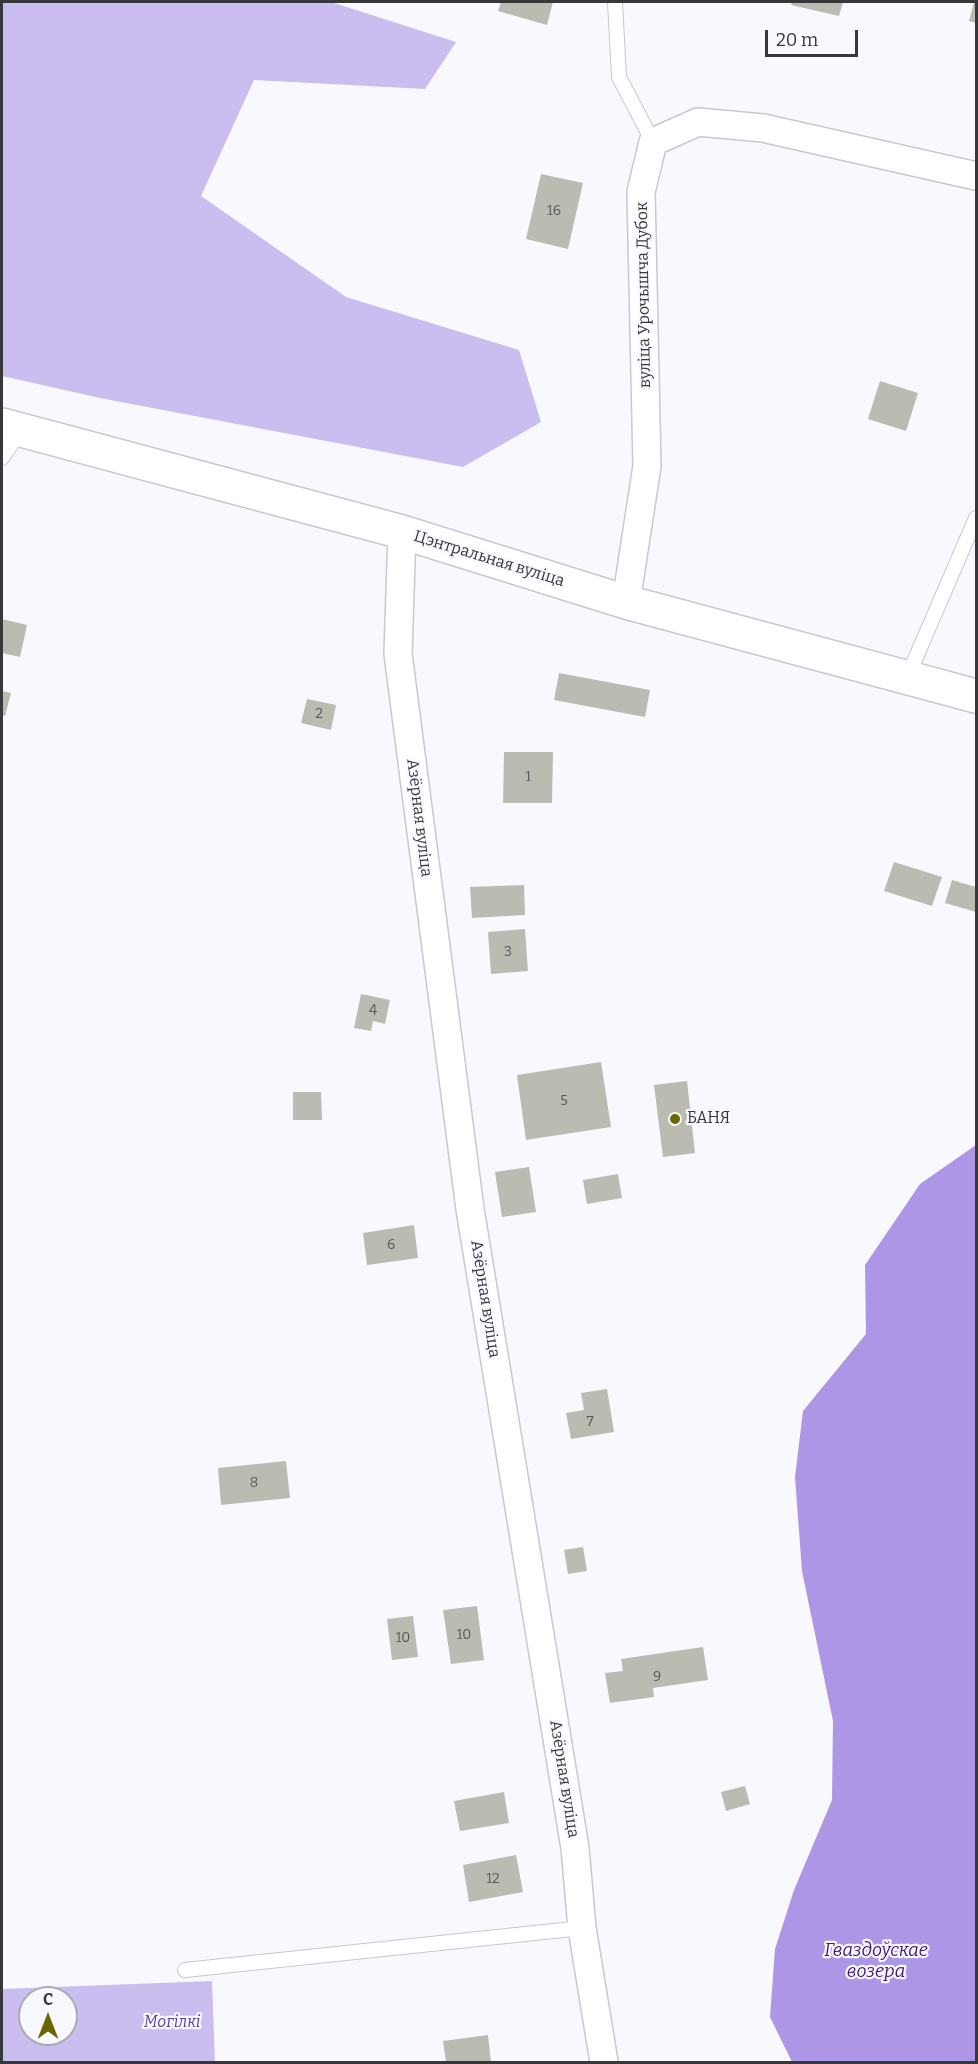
<!DOCTYPE html>
<html>
<head>
<meta charset="utf-8">
<style>
	body { margin:0 }
	#map { position:relative; width:978px; height:2064px; overflow:hidden; background:#f9f8ff; font-family:Bitter,serif }
	canvas { display:block }
	.frame { position:absolute; inset:0; border:3px solid #38383b; pointer-events:none }
	.north { position:absolute; left:18px; top:1986px; width:60px; height:60px; box-sizing:border-box; background:#f9f8ff; border:2px solid #acabb1; border-radius:50%; rotate:0deg; font-size:16px; font-weight:700; line-height:24px; text-align:center; color:#38383b }
	.north::after { content:''; display:block; margin:auto; width:21px; height:27px; background:#6a6700; clip-path:polygon(50% 0,100% 100%,50% 72%,0 100%) }
	.scale { position:absolute; left:765px; top:30px; width:93px; height:27px; box-sizing:border-box; border:3px solid #38383b; border-top:0; padding-left:8px; font-size:18px; line-height:21px; white-space:nowrap; color:#38383b; -webkit-text-stroke:4px #f9f8ff; paint-order:stroke }
</style>
</head>
<body>
<div id="map">
<canvas width="978" height="2064"></canvas>
<div class="frame"></div>
<div class="north">С</div>
<div class="scale">20 m</div>
</div>
<script>
const c = document.querySelector('canvas').getContext('2d');
c.lineJoin = 'round';
function paint(path, color) { c.fillStyle = color; c.fill(path, 'evenodd'); }
function trace(path, color, width, dash) { c.strokeStyle = color; c.lineWidth = width; c.lineCap = dash ? 'butt' : 'round'; c.setLineDash(dash || []); c.stroke(path); }
function label(font, color, halo, rows, align = 'center') {
  c.font = font + ' Bitter,serif'; c.lineWidth = 4.5; c.setLineDash([]); c.textBaseline = 'middle'; c.strokeStyle = halo; c.fillStyle = color; for (const [text, x, y, turn = 0] of rows) {
    c.save(); c.translate(x, y); c.rotate((+turn || 0) * Math.PI / 180); c.textAlign = isNaN(turn) ? turn : align; if (halo) c.strokeText(text, 0, 0); c.fillText(text, 0, 0); c.restore();
  }
}
const green = new Path2D(`
	M 2,2 L 331,2 L 456,42 L 425,89 L 254,80 L 201,196 L 346,297 L 519,350 L 541,422 L 463,467 L 100,398 L 2,376 Z
	M 212,1981 L 215,2062 L 2,2062 L 2,1989 ZM 30,1998 L 66,1998 L 66,2034 L 30,2034 Z`);
const water = new Path2D(`
	M 976,1145 L 976,2062 L 792,2062 L 770,2017 L 775,1949 L 794,1890 L 832,1800 L 833,1721 L 802,1571 L 795,1477 L 803,1411 L 866,1334 L 865,1265 L 920,1184 Z`);
const building = new Path2D(`
	M 501,2 L 553,2 L 547,25 L 498,11 Z
	M 792,2 L 843,2 L 839,16 L 791,5 Z
	M 974,2 L 976,2 L 976,23 L 969,21 Z
	M 541,174 L 583,183 L 568,249 L 526,239 Z
	M 880,381 L 918,393 L 906,431 L 868,419 Z
	M 2,619 L 27,625 L 20,657 L 2,653 Z
	M 559,673 L 650,690 L 645,717 L 554,700 Z
	M 2,691 L 11,693 L 5,716 L 2,715 Z
	M 307,699 L 336,705 L 331,730 L 301,723 Z
	M 504,752 L 553,752 L 552,803 L 503,803 Z
	M 894,862 L 942,877 L 932,906 L 884,891 Z
	M 952,880 L 976,887 L 976,912 L 945,903 Z
	M 524,885 L 525,915 L 472,918 L 470,887 Z
	M 525,929 L 528,971 L 491,974 L 488,932 Z
	M 361,994 L 390,1000 L 385,1024 L 373,1021 L 371,1031 L 354,1028 Z
	M 601,1062 L 611,1127 L 526,1140 L 517,1075 Z
	M 687,1081 L 695,1153 L 663,1157 L 654,1085 Z
	M 293,1092 L 321,1092 L 322,1120 L 293,1120 Z
	M 529,1167 L 536,1212 L 502,1217 L 495,1172 Z
	M 618,1174 L 622,1198 L 587,1204 L 583,1180 Z
	M 414,1225 L 418,1258 L 367,1265 L 363,1233 Z
	M 607,1389 L 614,1432 L 571,1439 L 566,1413 L 584,1410 L 581,1393 Z
	M 286,1461 L 290,1498 L 221,1505 L 218,1468 Z
	M 583,1547 L 587,1571 L 568,1574 L 564,1550 Z
	M 477,1606 L 484,1660 L 451,1664 L 443,1610 Z
	M 413,1616 L 418,1657 L 392,1660 L 387,1619 Z
	M 703,1647 L 708,1680 L 653,1688 L 654,1697 L 610,1703 L 605,1673 L 623,1671 L 621,1659 Z
	M 745,1786 L 750,1804 L 726,1811 L 721,1792 Z
	M 504,1792 L 509,1823 L 460,1831 L 454,1801 Z
	M 516,1855 L 523,1892 L 469,1902 L 463,1865 Z
	M 488,2035 L 491,2062 L 446,2062 L 443,2041 Z`);
const lane = new Path2D(`
	M 615,2 L 619,77 L 653,142
	M 2,458 L 21,430
	M 907,678 L 976,518
	M 185,1970 L 582,1928`);
const street = new Path2D(`
	M 402,532 L 398,654 L 470,1209 L 575,1848 L 582,1928 L 604,2062
	M 626,602 L 647,466 L 641,192 L 653,142 L 698,122 L 763,128 L 976,176`);
const secondary = new Path2D(`
	M 2,425 L 402,532 L 626,602 L 976,696`);
const markers = [
	[675,1119,6,"#6a6700"]
];
const numberNames = [
	["16",554,211],
	["2",319,714],
	["1",528,777],
	["3",508,952],
	["4",373,1011],
	["5",564,1101],
	["6",391,1245],
	["7",590,1422],
	["8",254,1483],
	["10",464,1635],
	["10",403,1638],
	["9",657,1677],
	["12",493,1879]
];
const streetNames = [
	["вуліца Урочышча Дубок",644,295,-91],
	["Цэнтральная вуліца",489,559,17],
	["Азёрная вуліца",419,818,83],
	["Азёрная вуліца",485,1299,81],
	["Азёрная вуліца",564,1779,81]
];
const poiNames = [
	["БАНЯ",687,1119]
];
const parkNames = [
	["Могілкі",172,2023]
];
const waterNames = [
	["Гваздоўскае",876,1951],
	["возера",876,1972]
];
paint(green, '#cabdef');
paint(water, '#ac96e5');
paint(building, '#bbbbb2');
trace(lane, '#c9c7d0', 16);
trace(street, '#c9c7d0', 30);
trace(secondary, '#c9c7d0', 36);
trace(lane, '#fff', 14);
trace(street, '#fff', 27);
trace(secondary, '#fff', 33);
for (const [x, y, r, color] of markers) { const dot = new Path2D(); dot.arc(x, y, r, 0, 2 * Math.PI); c.fillStyle = color; c.fill(dot); trace(dot, '#f9f8ff', 2); }
label('14px', '#595959', null, numberNames);
label('16px', '#38383b', '#f9f8ff', streetNames);
label('16px', '#38383b', '#f9f8ff', poiNames, 'left');
label('italic 16px', '#5f3e9b', '#f9f8ff', parkNames);
label('italic 18px', '#3f1975', '#f9f8ff', waterNames);
</script>
</body>
</html>
